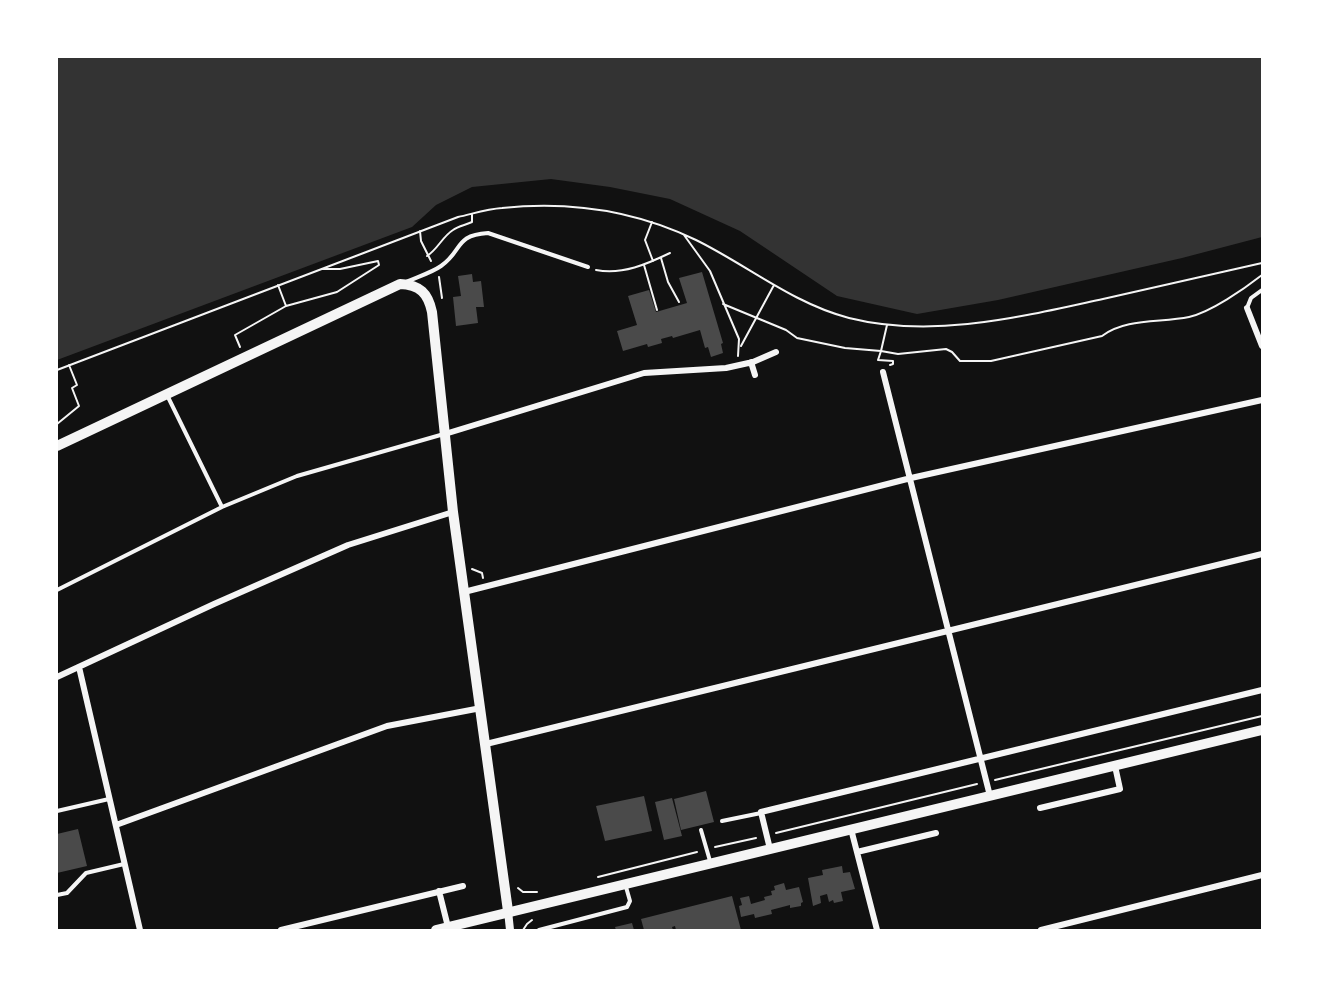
<!DOCTYPE html>
<html>
<head>
<meta charset="utf-8">
<style>
	body { margin:0 }
	#map { position:relative; width:1319px; height:987px; overflow:hidden; background:#111; font-family:Lora,serif }
	canvas { display:block }
	.frame { position:absolute; inset:0; border:58px solid #fff; pointer-events:none }
</style>
</head>
<body>
<div id="map">
<canvas width="1319" height="987"></canvas>
<div class="frame"></div>
</div>
<script>
const c = document.querySelector('canvas').getContext('2d');
c.lineJoin = 'round';
function paint(path, color) { c.fillStyle = color; c.fill(path, 'evenodd'); }
function trace(path, color, width, dash) { c.strokeStyle = color; c.lineWidth = width; c.lineCap = dash ? 'butt' : 'round'; c.setLineDash(dash || []); c.stroke(path); }
const water = new Path2D(`
	M 57,57 L 1262,57 L 1262,237 L 1182,258 L 998,300 L 917,314 L 837,296 L 740,231 L 670,199 L 610,187 L 551,179 L 472,187 L 436,205 L 412,227 L 57,360 Z`);
const building = new Path2D(`
	M 702,272 L 723,343 L 721,344 L 723,353 L 711,357 L 708,347 L 705,348 L 700,330 L 673,338 L 672,336 L 661,339 L 662,343 L 648,347 L 647,344 L 623,351 L 617,331 L 637,325 L 628,296 L 649,290 L 656,312 L 687,303 L 679,278 Z
	M 472,274 L 473,282 L 481,281 L 484,307 L 476,307 L 478,323 L 456,326 L 453,297 L 461,296 L 458,276 Z
	M 706,791 L 714,822 L 681,830 L 674,799 Z
	M 644,796 L 652,831 L 605,841 L 596,806 Z
	M 672,798 L 682,836 L 664,840 L 655,802 Z
	M 78,829 L 87,866 L 57,873 L 57,834 Z
	M 842,866 L 843,873 L 850,872 L 855,889 L 841,892 L 843,901 L 834,903 L 833,900 L 829,902 L 827,894 L 820,896 L 821,903 L 813,906 L 808,878 L 823,875 L 822,870 Z
	M 784,883 L 786,890 L 799,887 L 803,902 L 801,903 L 801,906 L 790,908 L 790,905 L 771,910 L 772,914 L 755,918 L 754,914 L 741,917 L 739,906 L 742,905 L 740,898 L 749,896 L 751,904 L 765,900 L 764,897 L 772,895 L 771,891 L 775,890 L 774,886 Z
	M 732,896 L 741,930 L 676,930 L 675,926 L 672,927 L 673,930 L 644,930 L 641,919 Z
	M 632,923 L 634,930 L 616,930 L 615,927 Z`);
const path = new Path2D(`
	M 652,222 L 645,240 L 653,261
	M 420,231 L 421,241 L 431,261
	M 684,235 L 710,271 L 739,339 L 738,356
	M 427,256 C 438,249 442,237 453,230 C 458,226 466,225 472,222 L 472,214
	M 661,258 L 668,282 L 679,302
	M 644,265 L 657,310
	M 596,270 C 623,275 647,264 670,253
	M 439,277 L 442,298
	M 278,285 L 286,306
	M 723,304 L 786,330 L 797,338 L 845,348 L 881,351 L 887,325
	M 741,346 L 774,285
	M 240,347 L 235,335 L 286,306 L 337,292 L 379,265 L 378,261 L 340,269 L 322,269
	M 890,365 L 893,364 L 893,361 L 878,360 L 881,351 L 898,354 L 946,349 L 952,352 L 960,361 L 991,361 L 1102,336 C 1126,318 1160,323 1189,317 C 1211,312 1244,289 1262,275
	M 57,370 L 458,217 C 472,214 487,209 502,208 C 569,201 636,211 696,240 C 747,265 792,303 849,318 C 933,339 1020,317 1103,299 C 1156,287 1209,275 1262,263
	M 57,424 L 79,406 L 72,388 L 77,385 L 69,365
	M 472,569 L 482,573 L 483,578
	M 995,780 L 1262,716
	M 776,833 L 977,784
	M 715,847 L 756,838
	M 598,877 L 697,852
	M 518,888 L 523,892 L 537,892
	M 523,930 L 527,924 L 532,920`);
const service = new Path2D(`
	M 406,282 C 417,277 431,273 441,266 C 463,251 454,235 488,233 L 588,267
	M 1247,308 L 1251,298 L 1262,290
	M 167,395 L 222,507
	M 57,590 L 222,507 L 297,476 L 444,434
	M 57,811 L 109,799
	M 722,821 L 761,813
	M 701,830 L 710,861
	M 57,895 L 67,893 L 86,873 L 124,864
	M 539,930 L 627,907 L 630,901 L 626,887`);
const minor = new Path2D(`
	M 1247,308 L 1262,346
	M 751,362 L 755,375
	M 883,372 L 990,796
	M 445,434 L 644,373 L 726,368 L 753,362 L 776,352
	M 464,592 L 911,478 L 1262,400
	M 79,667 L 140,930
	M 57,677 L 214,604 L 348,545 L 453,512
	M 486,744 L 1262,554
	M 1040,808 L 1120,789 L 1115,766
	M 116,825 L 387,726 L 481,708
	M 851,829 L 877,930
	M 770,849 L 761,812 L 1262,690
	M 857,852 L 936,833
	M 439,891 L 448,927
	M 281,930 L 463,886
	M 1041,930 L 1262,875`);
const tertiary = new Path2D(`
	M 508,911 L 510,930`);
const secondary = new Path2D(`
	M 57,446 L 400,284 C 420,285 428,293 432,312 L 453,512 L 508,911`);
const primary = new Path2D(`
	M 436,930 L 1262,730`);
paint(water, '#333');
paint(building, '#4a4a4a');
trace(path, '#f5f5f5', 2);
trace(service, '#f5f5f5', 4);
trace(minor, '#f5f5f5', 6);
trace(tertiary, '#f5f5f5', 8);
trace(secondary, '#f5f5f5', 10);
trace(primary, '#f5f5f5', 10);
</script>
</body>
</html>
